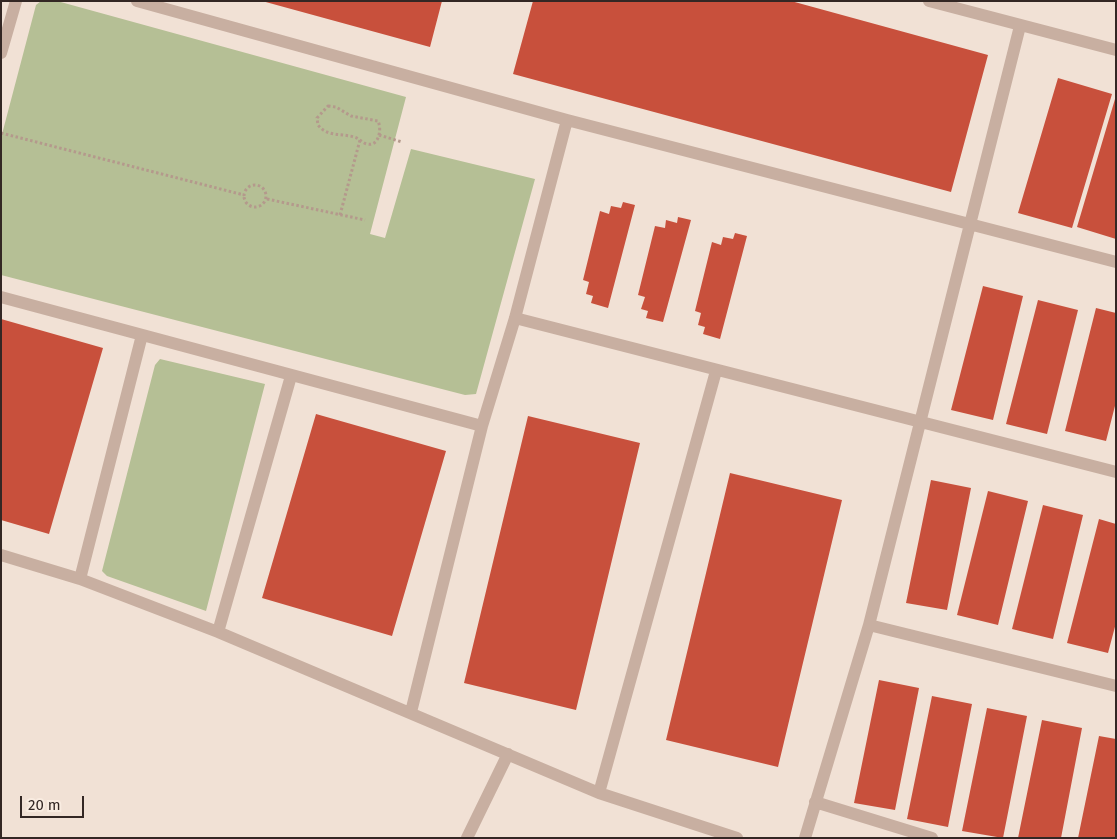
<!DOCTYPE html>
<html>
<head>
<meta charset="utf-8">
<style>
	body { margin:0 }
	#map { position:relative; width:1117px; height:839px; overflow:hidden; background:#f1e1d5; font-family:"Fira Sans",sans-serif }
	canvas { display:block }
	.frame { position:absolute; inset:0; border:2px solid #332724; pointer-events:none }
	.scale { position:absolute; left:20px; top:796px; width:64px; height:22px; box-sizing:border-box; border:2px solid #332724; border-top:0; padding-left:6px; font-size:15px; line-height:18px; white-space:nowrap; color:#332724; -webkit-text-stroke:4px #f9ece1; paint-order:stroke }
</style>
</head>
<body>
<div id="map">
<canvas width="1117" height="839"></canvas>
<div class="frame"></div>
<div class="scale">20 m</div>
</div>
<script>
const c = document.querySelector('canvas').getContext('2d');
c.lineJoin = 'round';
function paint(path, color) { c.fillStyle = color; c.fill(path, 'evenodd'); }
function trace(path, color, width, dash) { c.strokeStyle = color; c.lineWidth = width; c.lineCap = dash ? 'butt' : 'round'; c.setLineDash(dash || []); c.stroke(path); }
const green = new Path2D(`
	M 41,1 L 57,1 L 406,97 L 370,234 L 385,238 L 411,149 L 535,179 L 476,394 L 465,395 L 1,275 L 1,138 L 36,5 Z
	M 160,359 L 265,384 L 206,611 L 107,576 L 102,571 L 155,365 Z`);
const building = new Path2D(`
	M 262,1 L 442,1 L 430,47 Z
	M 533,1 L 791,1 L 988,55 L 951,192 L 513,74 Z
	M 1058,78 L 1112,94 L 1072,228 L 1018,213 Z
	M 1115,99 L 1116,99 L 1116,239 L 1077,227 Z
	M 623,202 L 635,205 L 608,308 L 591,303 L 593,296 L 586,294 L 589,282 L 583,280 L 600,211 L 609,214 L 611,206 L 621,208 Z
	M 678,217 L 691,220 L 663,322 L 646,318 L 648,311 L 641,309 L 645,297 L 638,295 L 655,226 L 665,228 L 666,220 L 677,223 Z
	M 735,233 L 747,236 L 720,339 L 703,334 L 705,327 L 698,325 L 701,313 L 695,311 L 712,242 L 721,245 L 723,237 L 733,239 Z
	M 983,286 L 1023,296 L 993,420 L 951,410 Z
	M 1038,300 L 1078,310 L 1047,434 L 1006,424 Z
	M 1096,308 L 1116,313 L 1116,402 L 1106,441 L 1065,431 Z
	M 1,319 L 103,348 L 49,534 L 1,520 Z
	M 316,414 L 446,451 L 392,636 L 262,598 Z
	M 528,416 L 640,443 L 576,710 L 464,683 Z
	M 730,473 L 842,500 L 778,767 L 666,740 Z
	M 931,480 L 971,488 L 947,610 L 906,603 Z
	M 988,491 L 1028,501 L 998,625 L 957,615 Z
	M 1043,505 L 1083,515 L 1053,639 L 1012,629 Z
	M 1099,519 L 1116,524 L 1116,623 L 1108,653 L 1067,643 Z
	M 879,680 L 919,688 L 895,810 L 854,803 Z
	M 932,696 L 972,704 L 948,827 L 907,819 Z
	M 987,708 L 1027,716 L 1003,838 L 962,831 Z
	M 1042,720 L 1082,728 L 1061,838 L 1018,838 Z
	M 1099,736 L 1116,739 L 1116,838 L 1078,838 Z`);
const path = new Path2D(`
	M 328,106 L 336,107 L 351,116 L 378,121 C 382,129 379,147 367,144 C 362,143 359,138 354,137 C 341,133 327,137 318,125 L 317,118 Z
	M 1,133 L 244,195
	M 379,135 L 402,142
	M244 196a11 11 0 1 1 22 0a11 11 0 1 1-22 0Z
	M 267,199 L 365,220
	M 340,215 L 360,140`);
const minor = new Path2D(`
	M 137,1 L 567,120 L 1116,262
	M 929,1 L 1116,50
	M 1,53 L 16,1
	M 1,297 L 482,426
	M 515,318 L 1116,472
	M 1,555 L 80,579 L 218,632 L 599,793 L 737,838
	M 80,579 L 142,335
	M 869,625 L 1116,686
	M 218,632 L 291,376
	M 411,712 L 482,426 L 515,318 L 567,120
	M 599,793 L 716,371
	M 815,802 L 932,838
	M 467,838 L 508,754
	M 805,838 L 869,625 L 1020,26`);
paint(green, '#b5bf95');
paint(building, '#c8503c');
trace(path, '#b4998c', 3, [2.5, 2.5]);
trace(minor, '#c8afa1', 12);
</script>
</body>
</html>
